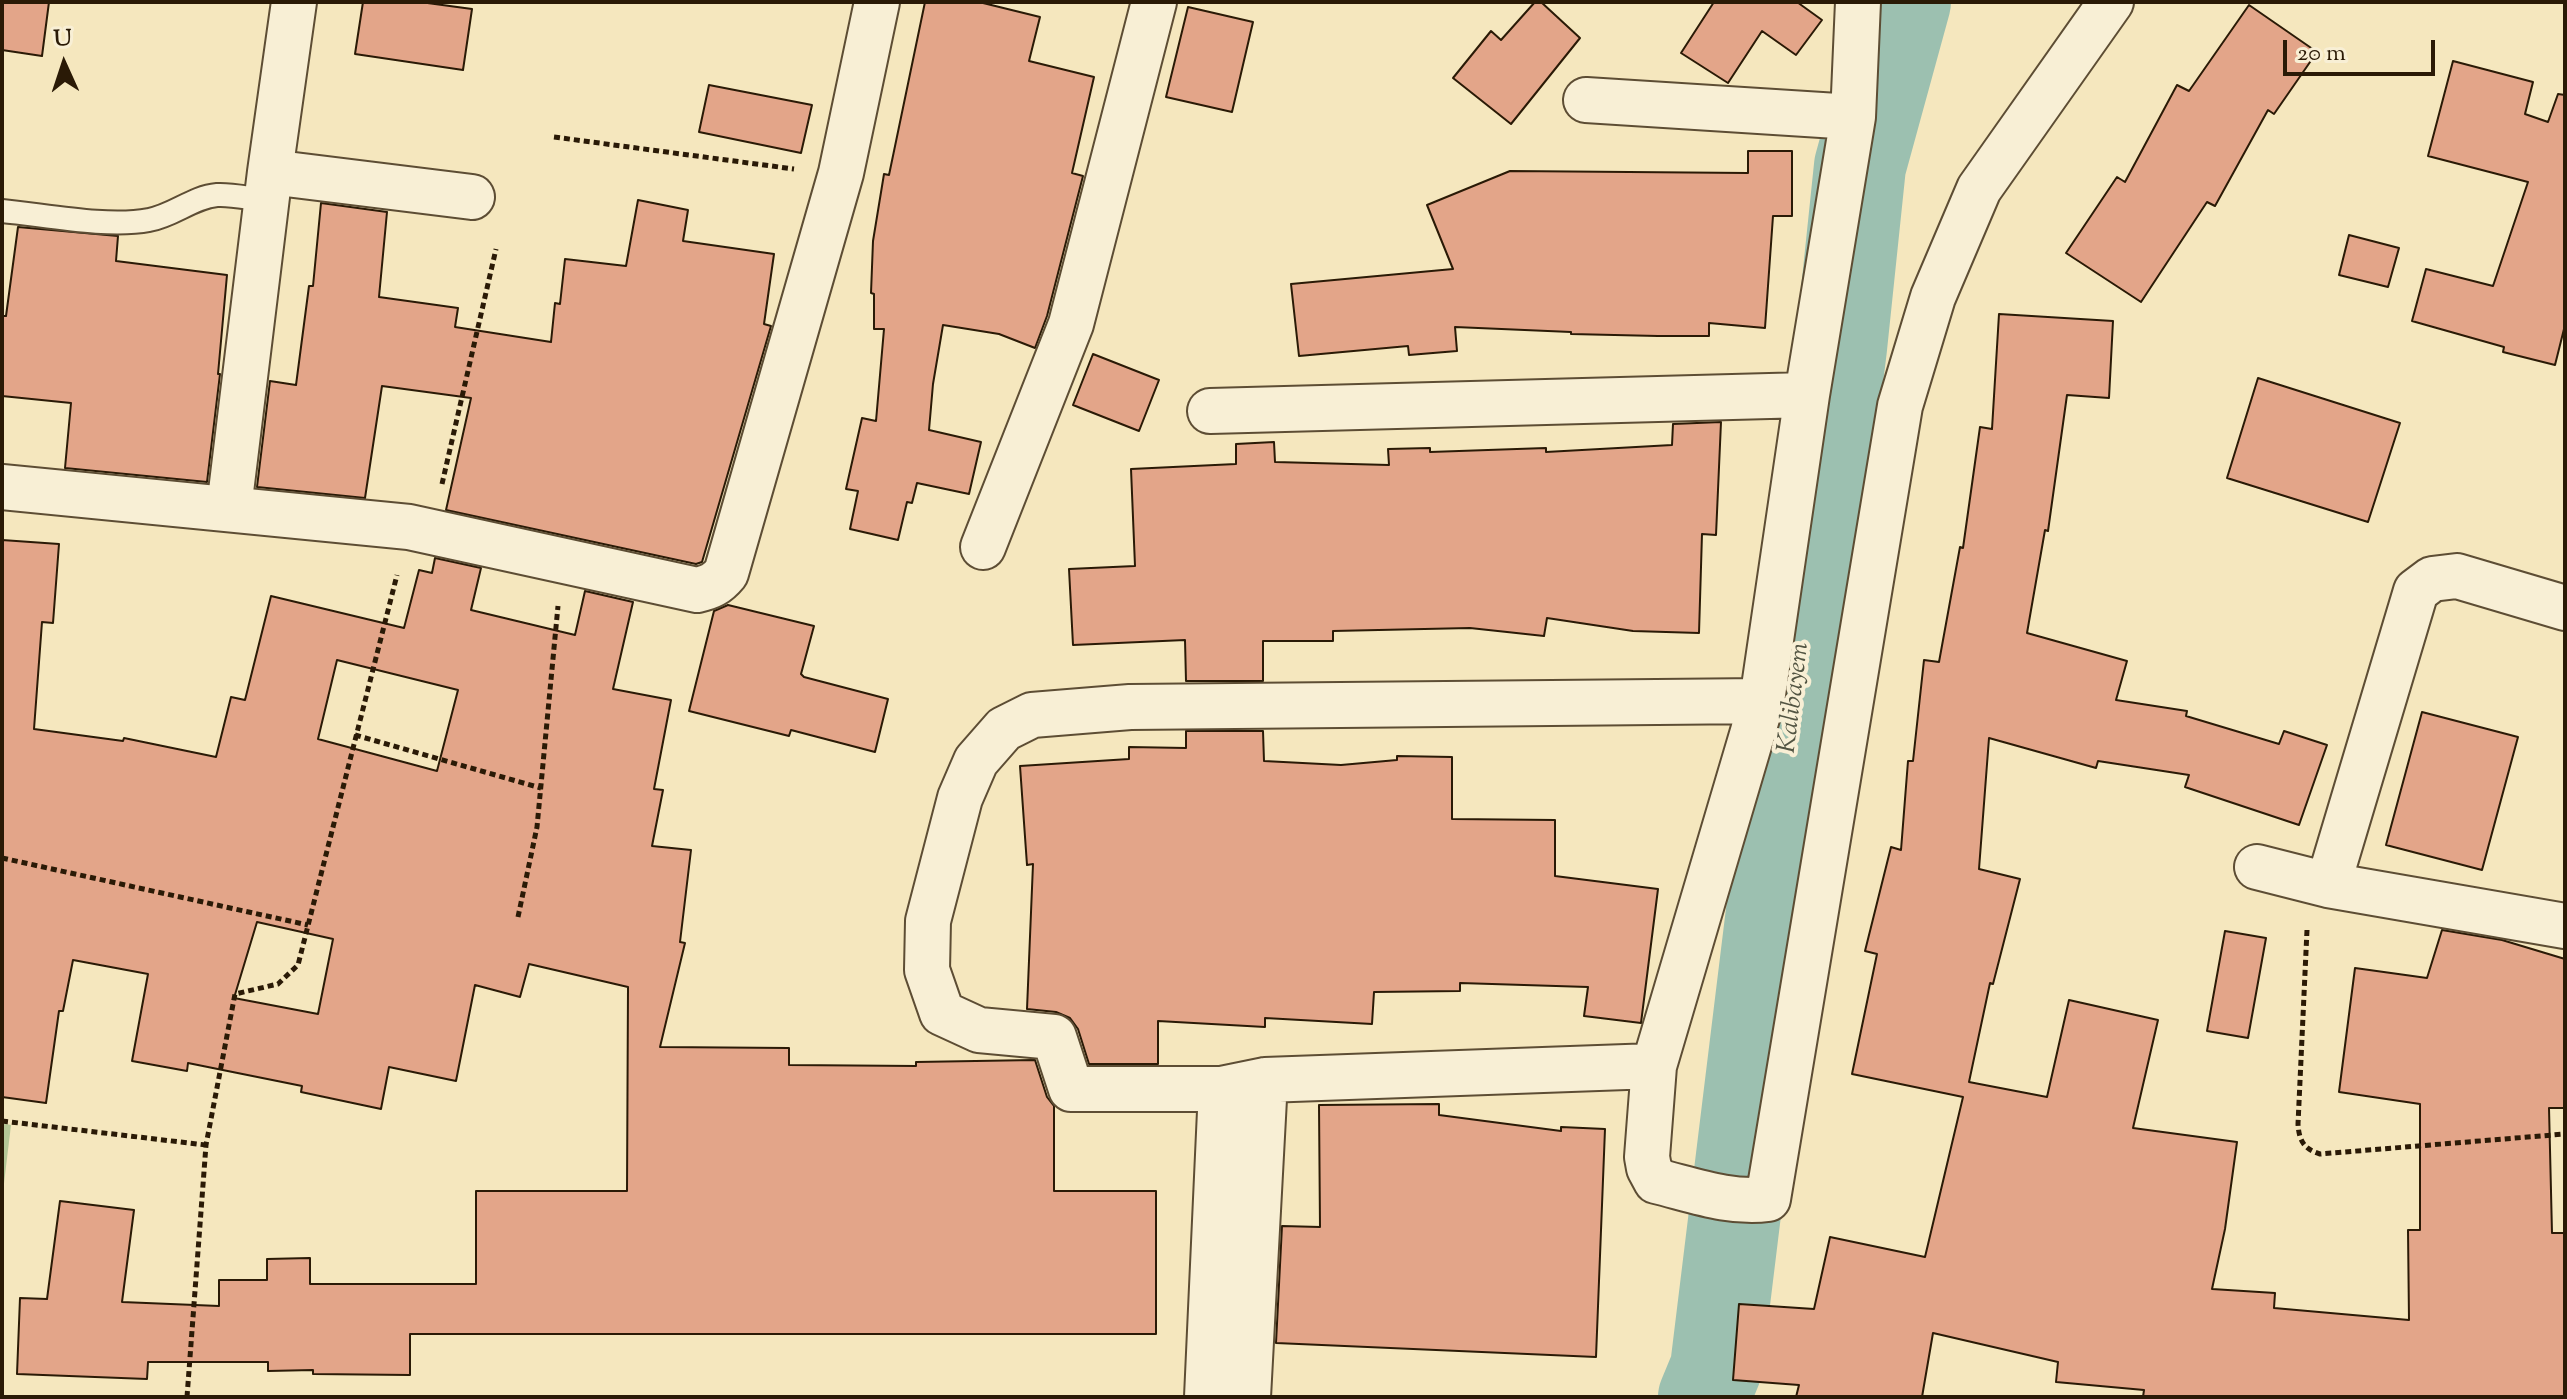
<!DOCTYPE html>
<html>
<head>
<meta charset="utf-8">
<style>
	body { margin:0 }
	#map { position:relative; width:2567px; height:1399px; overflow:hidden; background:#f5e7be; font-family:"Sorts Mill Goudy",serif }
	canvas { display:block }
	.frame { position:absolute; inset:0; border:4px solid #2a1a06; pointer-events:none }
	.north { position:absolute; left:24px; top:24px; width:80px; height:80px; -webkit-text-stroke:6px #f8efd5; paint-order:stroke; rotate:357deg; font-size:22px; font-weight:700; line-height:32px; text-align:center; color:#2a1a06 }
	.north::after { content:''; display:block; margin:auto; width:28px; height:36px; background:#2a1a06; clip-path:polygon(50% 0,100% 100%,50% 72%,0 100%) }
	.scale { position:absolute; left:2283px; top:40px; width:152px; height:36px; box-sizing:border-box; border:4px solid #2a1a06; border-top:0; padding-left:10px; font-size:24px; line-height:28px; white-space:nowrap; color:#2a1a06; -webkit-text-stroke:6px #f8efd5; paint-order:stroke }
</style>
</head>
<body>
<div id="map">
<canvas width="2567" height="1399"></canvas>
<div class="frame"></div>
<div class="north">U</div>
<div class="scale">20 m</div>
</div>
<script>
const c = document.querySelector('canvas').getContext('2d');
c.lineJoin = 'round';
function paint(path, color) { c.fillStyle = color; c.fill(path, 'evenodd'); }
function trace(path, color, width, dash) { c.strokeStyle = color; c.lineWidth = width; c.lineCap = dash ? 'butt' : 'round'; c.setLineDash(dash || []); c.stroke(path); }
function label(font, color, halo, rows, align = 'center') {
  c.font = font + ' "Sorts Mill Goudy",serif'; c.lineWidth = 8; c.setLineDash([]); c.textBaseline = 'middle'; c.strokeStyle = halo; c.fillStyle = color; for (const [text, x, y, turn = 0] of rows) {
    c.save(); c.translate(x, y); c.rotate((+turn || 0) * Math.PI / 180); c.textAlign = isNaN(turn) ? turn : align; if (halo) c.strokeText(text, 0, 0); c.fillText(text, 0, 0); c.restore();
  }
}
const green = new Path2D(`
	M 2,1123 L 11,1125 L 2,1200 Z`);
const river = new Path2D(`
	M 1704,1397 L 1716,1368 L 1841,348 L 1860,166 L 1905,2`);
const building = new Path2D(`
	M 2,2 L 49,2 L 42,56 L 2,50 Z
	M 363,2 L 420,2 L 472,9 L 463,70 L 355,54 Z
	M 925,2 L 979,2 L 1040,17 L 1029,61 L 1094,77 L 1072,173 L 1083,176 L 1047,316 L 1035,348 L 999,334 L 943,325 L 933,384 L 929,430 L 981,442 L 969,494 L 917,483 L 912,503 L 907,502 L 898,540 L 850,529 L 858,491 L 846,489 L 862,418 L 876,421 L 884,329 L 874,329 L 874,294 L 871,293 L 873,241 L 884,174 L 889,175 Z
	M 1535,2 L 1541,2 L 1580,38 L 1511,124 L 1453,78 L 1491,31 L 1501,40 Z
	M 1714,2 L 1797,2 L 1822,20 L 1796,55 L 1762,31 L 1728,83 L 1681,53 Z
	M 2249,5 L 2317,52 L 2274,114 L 2268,110 L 2215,206 L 2207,202 L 2141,302 L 2066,253 L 2117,177 L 2125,182 L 2177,85 L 2189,91 Z
	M 1188,7 L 1253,22 L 1232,112 L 1166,97 Z
	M 2453,61 L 2533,82 L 2525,114 L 2548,122 L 2558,94 L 2565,95 L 2565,325 L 2555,365 L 2503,352 L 2504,347 L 2412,321 L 2426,269 L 2493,286 L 2528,182 L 2428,156 Z
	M 709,85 L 812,105 L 801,153 L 699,132 Z
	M 1748,151 L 1792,151 L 1792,216 L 1773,216 L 1765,328 L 1709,323 L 1709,336 L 1658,336 L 1571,334 L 1571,332 L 1455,327 L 1457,351 L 1409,355 L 1408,346 L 1299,356 L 1291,284 L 1453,269 L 1427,205 L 1510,171 L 1748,173 Z
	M 638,200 L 688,210 L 683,241 L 774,254 L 764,324 L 771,326 L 702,562 L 696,564 L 446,510 L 471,398 L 382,386 L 365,498 L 257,487 L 270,381 L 296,385 L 309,286 L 313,286 L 321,203 L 387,212 L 379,297 L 458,308 L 455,327 L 551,342 L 555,303 L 560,304 L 565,259 L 626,266 Z
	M 18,227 L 118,236 L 116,261 L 227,275 L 218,374 L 220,374 L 207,482 L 65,468 L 71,403 L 2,396 L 2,316 L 6,316 Z
	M 2349,235 L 2399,248 L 2388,287 L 2339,275 Z
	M 1999,314 L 2113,321 L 2109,398 L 2067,395 L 2048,531 L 2045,530 L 2027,633 L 2127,661 L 2116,700 L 2187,711 L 2186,716 L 2279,744 L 2284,731 L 2327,745 L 2299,825 L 2185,787 L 2189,775 L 2098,761 L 2096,768 L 1989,738 L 1979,869 L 2020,879 L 1993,984 L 1990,983 L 1969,1082 L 2047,1097 L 2069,1000 L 2158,1020 L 2133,1128 L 2237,1142 L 2225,1229 L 2212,1289 L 2275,1293 L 2274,1308 L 2409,1320 L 2408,1230 L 2420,1230 L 2420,1104 L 2339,1092 L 2355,968 L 2427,978 L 2442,930 L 2502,940 L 2565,959 L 2565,1108 L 2549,1108 L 2552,1233 L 2565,1233 L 2565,1397 L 2143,1397 L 2144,1390 L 2056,1382 L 2058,1362 L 1933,1333 L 1922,1397 L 1796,1397 L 1799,1385 L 1733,1380 L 1739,1304 L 1814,1309 L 1830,1237 L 1925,1257 L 1963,1097 L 1852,1074 L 1877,954 L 1865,951 L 1891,847 L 1901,850 L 1908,761 L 1913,761 L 1924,660 L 1939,662 L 1960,547 L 1963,548 L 1980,427 L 1992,429 Z
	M 1093,354 L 1159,380 L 1139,431 L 1073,405 Z
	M 2258,378 L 2400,423 L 2368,522 L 2227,478 Z
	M 1721,422 L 1716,535 L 1702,534 L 1699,633 L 1633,631 L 1547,618 L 1544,636 L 1470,628 L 1333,631 L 1333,641 L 1263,641 L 1263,681 L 1186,681 L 1185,640 L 1073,645 L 1069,569 L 1135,566 L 1131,469 L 1236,464 L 1236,444 L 1274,442 L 1275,462 L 1389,465 L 1388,449 L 1430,448 L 1430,452 L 1546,448 L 1546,452 L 1672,445 L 1673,424 Z
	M 2,540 L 59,544 L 53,623 L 42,622 L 34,729 L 123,741 L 124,738 L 216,757 L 231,697 L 245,700 L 271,596 L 404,628 L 419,570 L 432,573 L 435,558 L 481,568 L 471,610 L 575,635 L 585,591 L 633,602 L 613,689 L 671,700 L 654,789 L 663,790 L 652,846 L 691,850 L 680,942 L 685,943 L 660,1047 L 789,1048 L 789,1065 L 916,1066 L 916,1062 L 1035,1060 L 1047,1097 L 1054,1106 L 1054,1191 L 1156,1191 L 1156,1334 L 410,1334 L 410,1375 L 313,1374 L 313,1370 L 268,1371 L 268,1362 L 148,1362 L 147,1379 L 17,1374 L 20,1298 L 47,1299 L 60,1201 L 134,1210 L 122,1302 L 219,1306 L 219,1280 L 267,1280 L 267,1259 L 310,1258 L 310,1284 L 476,1284 L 476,1191 L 627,1191 L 628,987 L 529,964 L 520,997 L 475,985 L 456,1081 L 389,1067 L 381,1109 L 301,1092 L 302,1086 L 188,1063 L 187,1071 L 132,1061 L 148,974 L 73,960 L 63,1011 L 59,1011 L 46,1103 L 2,1097 ZM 337,660 L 458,690 L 437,771 L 318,739 ZM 257,922 L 333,939 L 318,1014 L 234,998 Z
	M 728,605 L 814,626 L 801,674 L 804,677 L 888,699 L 875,752 L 791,730 L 789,736 L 689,711 L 714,611 Z
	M 2422,712 L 2518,737 L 2482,870 L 2386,845 Z
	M 1186,731 L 1263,731 L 1264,761 L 1341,765 L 1397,760 L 1397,756 L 1452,757 L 1452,819 L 1555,820 L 1555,876 L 1658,889 L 1641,1023 L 1584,1016 L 1588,987 L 1460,983 L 1460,991 L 1374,992 L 1372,1024 L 1265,1018 L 1265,1027 L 1158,1021 L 1158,1064 L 1089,1064 L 1078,1029 L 1070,1018 L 1056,1012 L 1027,1009 L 1033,864 L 1027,865 L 1020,766 L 1129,759 L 1129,747 L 1186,748 Z
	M 2225,931 L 2266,938 L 2248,1038 L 2207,1031 Z
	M 1439,1104 L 1439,1115 L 1561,1131 L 1561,1127 L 1605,1129 L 1596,1357 L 1276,1343 L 1282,1226 L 1320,1227 L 1319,1105 Z`);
const path = new Path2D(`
	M 554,137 L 794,169
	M 442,484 L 496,249
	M 355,735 L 541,788
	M 2,858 L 308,925
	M 518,917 L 537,827 L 558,606
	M 2307,930 L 2298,1124 C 2299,1141 2304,1149 2320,1154 L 2565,1134
	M 2,1121 L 206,1145
	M 187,1397 L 206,1145 L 235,994 L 278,984 L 298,965 L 397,575`);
const service = new Path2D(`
	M 2,211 C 45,215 107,228 149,220 C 173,216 193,197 217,195 C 233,194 251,199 266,200`);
const minor = new Path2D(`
	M 1586,100 L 1853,117
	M 270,172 L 472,197
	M 1210,411 L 1807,395
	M 2,487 L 409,527 L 697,590 C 710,587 717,584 726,573 L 841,173 L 877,2
	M 229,508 L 270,172 L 294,2
	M 983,547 L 1071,324 L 1154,2
	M 1762,701 L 1130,707 L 1032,715 L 1004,729 L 976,761 L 960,798 L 928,921 L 927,970 L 942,1013 L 979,1030 L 1054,1037 L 1071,1089 L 1221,1089 L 1265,1080 L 1654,1066 L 1762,701 L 1807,395 L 1853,117 L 1858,2
	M 2257,867 L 2328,885 L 2565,926
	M 2328,885 L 2416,591 L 2432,579 L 2457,576 L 2565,608
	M 1654,1066 L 1647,1157 L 1649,1168 L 1656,1181 C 1693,1190 1730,1204 1768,1199 L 1900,406 L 1933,297 L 1979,189 L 2111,2
	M 1207,1397 L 1221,1089
	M 1248,1397 L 1265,1080`);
const waterNames = [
	["Kalibayem",1796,698,-83]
];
paint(green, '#b5c796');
trace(river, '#9cc0b0', 92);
paint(building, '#e3a589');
trace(building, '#2a1a06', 2);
trace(service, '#5d4d34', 26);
trace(minor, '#5d4d34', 48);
trace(path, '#2a1a06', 5, [6, 4]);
trace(service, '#f8efd5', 22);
trace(minor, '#f8efd5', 44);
label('italic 26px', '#525442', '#f8efd5', waterNames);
</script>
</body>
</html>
